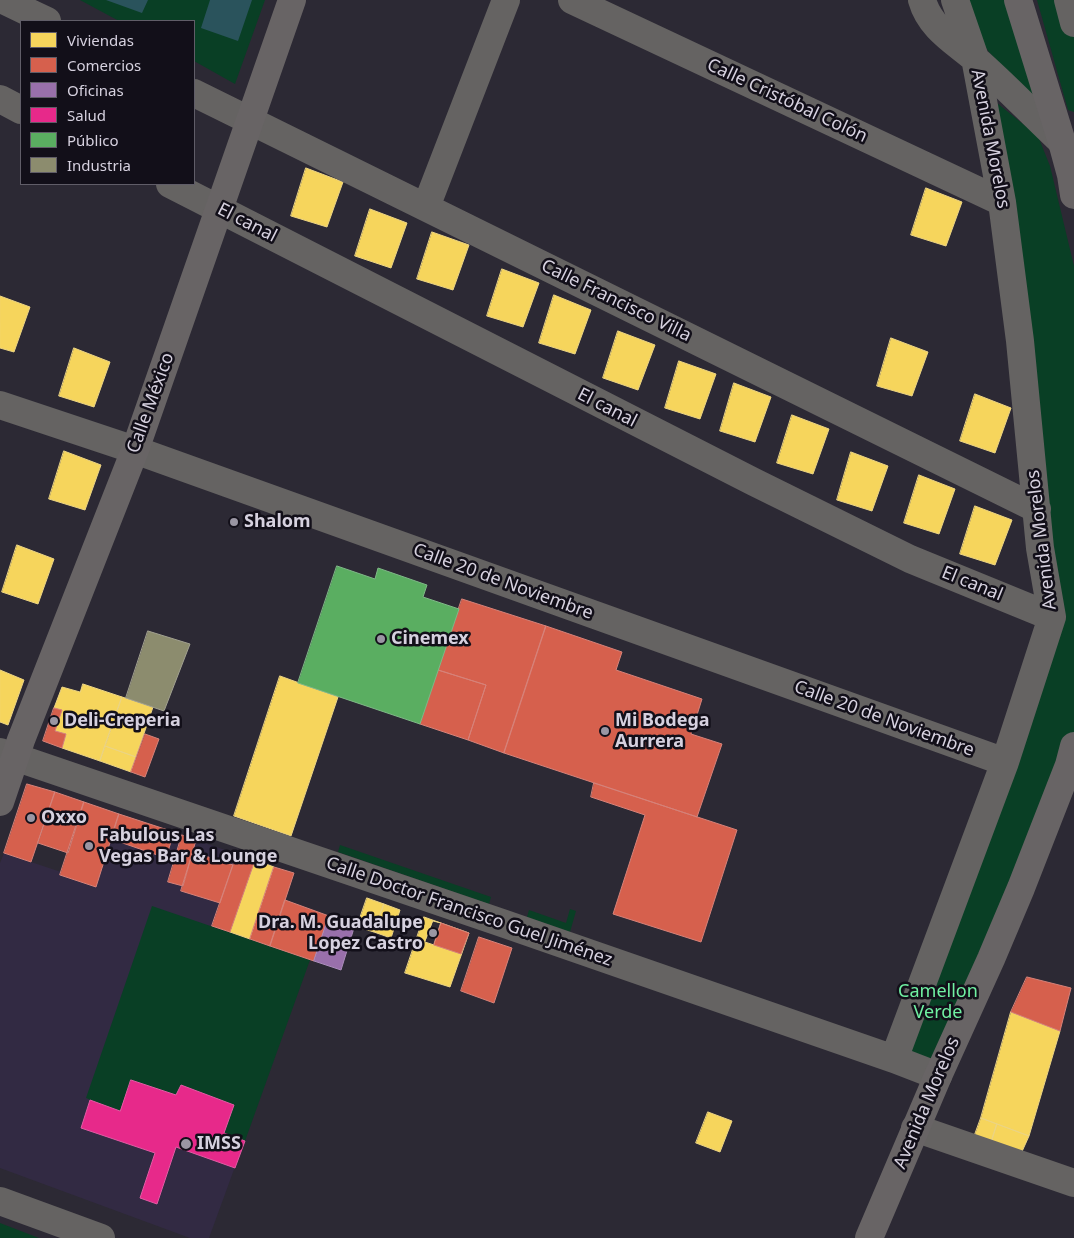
<!DOCTYPE html>
<html>
<head>
<meta charset="utf-8">
<style>
	body { margin:0 }
	#map { position:relative; width:1074px; height:1238px; overflow:hidden; background:#2c2934; font-family:"Noto Sans",sans-serif }
	canvas { display:block }
	.legend { position:absolute; left:20px; top:20px; width:175px; height:165px; box-sizing:border-box; background:#120f19; border:1px solid #605d68; margin:0; padding:6px 9px; list-style:none; font-size:15px; color:#d6d1df }
	.legend li { display:flex; align-items:center; gap:10px; height:25px }
	.legend b { width:25px; border:1px solid #605d68 }
</style>
</head>
<body>
<div id="map">
<canvas width="1074" height="1238"></canvas>
<ul class="legend">
<li><b style="height:14px;background:#f6d55c"></b>Viviendas</li>
<li><b style="height:14px;background:#d6604d"></b>Comercios</li>
<li><b style="height:14px;background:#9970ab"></b>Oficinas</li>
<li><b style="height:14px;background:#e7298a"></b>Salud</li>
<li><b style="height:14px;background:#5aae61"></b>Público</li>
<li><b style="height:14px;background:#8c8c6e"></b>Industria</li>
</ul>
</div>
<script>
const c = document.querySelector('canvas').getContext('2d');
c.lineJoin = 'round';
function paint(path, color) { c.fillStyle = color; c.fill(path, 'evenodd'); }
function trace(path, color, width, dash) { c.strokeStyle = color; c.lineWidth = width; c.lineCap = dash ? 'butt' : 'round'; c.setLineDash(dash || []); c.stroke(path); }
function label(font, color, halo, rows, align = 'center') {
  c.font = font + ' "Noto Sans",sans-serif'; c.lineWidth = 5; c.setLineDash([]); c.textBaseline = 'middle'; c.strokeStyle = halo; c.fillStyle = color; for (const [text, x, y, turn = 0] of rows) {
    c.save(); c.translate(x, y); c.rotate((+turn || 0) * Math.PI / 180); c.textAlign = isNaN(turn) ? turn : align; if (halo) c.strokeText(text, 0, 0); c.fillText(text, 0, 0); c.restore();
  }
}
const built = new Path2D(`
	M 119,814 L 237,854 L 212,926 L 275,1057 L 209,1238 L 190,1238 L 0,1168 L 0,863 L 4,853 L 61,872 L 96,886 Z`);
const green = new Path2D(`
	M 80,0 L 265,0 L 235,84 L 194,61 L 194,21 L 119,21 Z
	M 957,0 L 1017,0 L 1057,126 L 989,52 L 962,16 Z
	M 1037,0 L 1065,0 L 1074,30 L 1074,112 L 1068,110 Z
	M 987,95 L 1038,136 L 1050,166 L 1074,266 L 1074,745 L 938,1076 L 883,1055 L 1052,617 Z
	M 340,845 L 491,897 L 489,904 L 338,852 Z
	M 152,906 L 310,960 L 245,1141 L 224,1133 L 234,1105 L 181,1085 L 176,1095 L 131,1080 L 120,1111 L 86,1098 Z
	M 570,909 L 576,911 L 570,932 L 527,917 L 529,910 L 566,923 Z
	M 0,1223 L 39,1238 L 0,1238 Z`);
const water = new Path2D(`
	M 106,0 L 148,0 L 142,13 Z
	M 210,0 L 252,0 L 238,41 L 201,28 Z`);
const homes = new Path2D(`
	M 306,168 L 343,182 L 327,227 L 291,216 Z
	M 926,188 L 962,202 L 946,246 L 911,235 Z
	M 370,209 L 407,223 L 391,268 L 355,256 Z
	M 432,232 L 469,245 L 453,290 L 417,279 Z
	M 502,269 L 539,283 L 523,327 L 487,316 Z
	M 554,295 L 591,310 L 575,354 L 539,343 Z
	M 0,296 L 30,307 L 14,352 L 0,348 Z
	M 618,331 L 655,345 L 638,390 L 603,378 Z
	M 891,338 L 928,352 L 912,396 L 877,386 Z
	M 74,348 L 110,362 L 94,407 L 59,396 Z
	M 679,361 L 716,374 L 700,419 L 665,408 Z
	M 734,383 L 771,397 L 755,442 L 720,431 Z
	M 975,394 L 1011,408 L 995,453 L 960,441 Z
	M 792,415 L 829,429 L 813,474 L 777,463 Z
	M 64,451 L 101,465 L 85,510 L 49,499 Z
	M 851,452 L 888,466 L 872,511 L 837,500 Z
	M 919,475 L 955,489 L 939,534 L 904,523 Z
	M 975,506 L 1012,520 L 995,565 L 960,554 Z
	M 17,545 L 54,559 L 38,604 L 2,592 Z
	M 0,670 L 24,680 L 8,725 L 0,722 Z
	M 280,676 L 338,697 L 291,836 L 234,816 Z
	M 83,684 L 122,697 L 100,761 L 62,748 L 66,734 L 55,731 L 62,710 L 54,708 L 62,687 L 80,692 Z
	M 122,697 L 153,707 L 136,757 L 105,746 Z
	M 105,746 L 136,757 L 131,772 L 100,761 Z
	M 255,860 L 274,867 L 250,939 L 230,932 Z
	M 367,898 L 384,904 L 374,932 L 357,927 Z
	M 384,904 L 400,910 L 391,938 L 374,932 Z
	M 424,917 L 469,933 L 450,987 L 405,973 Z
	M 433,921 L 441,923 L 434,945 L 425,942 Z
	M 1011,1012 L 1060,1031 L 1029,1136 L 981,1118 Z
	M 708,1112 L 732,1121 L 720,1152 L 696,1143 Z
	M 981,1118 L 997,1124 L 990,1146 L 973,1140 Z
	M 997,1124 L 1029,1136 L 1020,1156 L 990,1146 Z`);
const shops = new Path2D(`
	M 462,599 L 546,626 L 504,753 L 468,740 L 486,685 L 438,670 Z
	M 546,626 L 622,652 L 616,670 L 702,699 L 691,734 L 722,744 L 697,817 L 504,753 Z
	M 438,670 L 486,685 L 468,740 L 420,724 Z
	M 54,708 L 62,710 L 55,731 L 66,734 L 62,748 L 43,741 Z
	M 145,734 L 159,739 L 145,777 L 131,772 Z
	M 594,783 L 737,830 L 701,942 L 613,914 L 645,815 L 591,797 Z
	M 27,784 L 55,792 L 31,862 L 4,853 Z
	M 55,792 L 84,802 L 68,853 L 38,843 Z
	M 84,802 L 119,814 L 96,887 L 60,875 Z
	M 119,814 L 174,832 L 166,858 L 111,839 Z
	M 182,835 L 196,840 L 183,886 L 168,882 Z
	M 193,852 L 233,865 L 220,903 L 181,891 Z
	M 237,854 L 255,860 L 230,932 L 212,926 Z
	M 274,867 L 294,873 L 270,946 L 250,939 Z
	M 285,900 L 329,916 L 314,961 L 270,946 Z
	M 441,923 L 469,933 L 461,954 L 434,945 Z
	M 479,937 L 512,948 L 494,1003 L 461,991 Z
	M 1027,977 L 1071,988 L 1060,1031 L 1011,1012 Z`);
const offices = new Path2D(`
	M 328,919 L 354,928 L 341,970 L 314,961 Z`);
const health = new Path2D(`
	M 131,1080 L 176,1095 L 181,1085 L 234,1105 L 224,1133 L 245,1141 L 235,1168 L 176,1147 L 157,1204 L 140,1198 L 155,1153 L 81,1128 L 90,1100 L 120,1111 Z`);
const public = new Path2D(`
	M 337,566 L 375,579 L 378,568 L 427,585 L 423,597 L 459,609 L 420,724 L 298,683 Z`);
const industry = new Path2D(`
	M 148,631 L 190,644 L 164,711 L 126,698 Z`);
const minor = new Path2D(`
	M 3,0 L 47,21
	M 572,0 L 1002,202
	M 922,0 C 930,28 954,41 975,59 C 1005,85 1033,115 1062,142
	M 1068,0 L 1074,23
	M 194,93 L 1037,509
	M 0,99 L 21,110
	M 170,184 L 754,482 L 910,559 L 1052,617
	M 426,207 L 506,0
	M 0,405 L 135,450 L 1005,762
	M 0,752 L 505,924 L 894,1059 L 938,1076
	M 894,1059 L 1005,762 L 1052,617 L 1040,548 L 1020,341 L 1002,202 L 975,58 L 955,0
	M 915,1128 L 1074,1183
	M 0,1201 L 101,1238`);
const primary = new Path2D(`
	M 1018,0 L 1062,142 L 1071,175 L 1074,195
	M 0,802 L 21,740 L 135,450 L 292,0
	M 869,1238 L 938,1076 L 991,959 L 1021,888 L 1069,765 L 1074,746`);
const markers = [
	[234,522,5,"#9a96a3"],
	[381,639,5,"#9a96a3"],
	[54,721,5,"#9a96a3"],
	[605,731,5,"#9a96a3"],
	[31,818,5,"#9a96a3"],
	[89,846,5,"#9a96a3"],
	[433,933,5,"#9a96a3"],
	[186,1144,6,"#9a96a3"]
];
const streetNames = [
	["Calle Cristóbal Colón",787,101,25],
	["Avenida Morelos",990,139,79],
	["El canal",247,223,27],
	["Calle Francisco Villa",616,301,26],
	["Calle México",151,403,-70],
	["El canal",607,408,27],
	["Avenida Morelos",1042,540,-97],
	["Calle 20 de Noviembre",503,582,20],
	["El canal",972,584,22],
	["Calle 20 de Noviembre",884,719,20],
	["Calle Doctor Francisco Guel Jiménez",469,912,19],
	["Avenida Morelos",927,1103,-67]
];
const poiNames = [
	["Shalom",244,522],
	["Cinemex",391,639],
	["Deli-Creperia",64,721],
	["Mi Bodega",615,721],
	["Aurrera",615,742],
	["Oxxo",41,818],
	["Fabulous Las",99,836],
	["Vegas Bar & Lounge",99,857],
	["Dra. M. Guadalupe",423,923,"right"],
	["Lopez Castro",423,944,"right"],
	["IMSS",197,1144]
];
const parkNames = [
	["Camellon",938,992],
	["Verde",938,1013]
];
paint(built, '#322a43');
paint(green, '#093f25');
paint(water, '#2a535c');
paint(homes, '#f6d55c');
trace(homes, '#ecd483', 1);
paint(shops, '#d6604d');
trace(shops, '#d68279', 1);
paint(offices, '#9970ab');
trace(offices, '#ab8dbb', 1);
paint(health, '#e7298a');
trace(health, '#e25ba4', 1);
paint(public, '#5aae61');
trace(public, '#7fb887', 1);
paint(industry, '#8c8c6e');
trace(industry, '#a2a190', 1);
trace(minor, '#656362', 28);
trace(primary, '#686465', 28);
for (const [x, y, r, color] of markers) { const dot = new Path2D(); dot.arc(x, y, r, 0, 2 * Math.PI); c.fillStyle = color; c.fill(dot); trace(dot, '#120f19', 2); }
label('18px', '#d6d1df', '#120f19', streetNames);
label('bold 18px', '#d6d1df', '#120f19', poiNames, 'left');
label('18px', '#70f0a2', '#120f19', parkNames);
</script>
</body>
</html>
